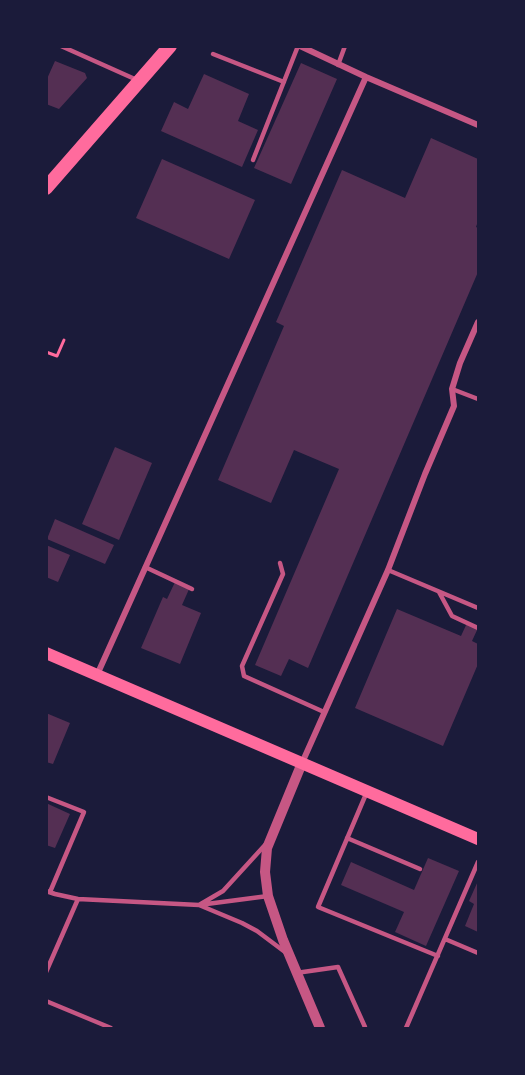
<!DOCTYPE html>
<html>
<head>
<meta charset="utf-8">
<style>
	body { margin:0 }
	#map { position:relative; width:525px; height:1075px; overflow:hidden; background:#1b1b3a; font-family:Lato,sans-serif }
	canvas { display:block }
	.frame { position:absolute; inset:0; border:48px solid #1b1b3a; pointer-events:none }
</style>
</head>
<body>
<div id="map">
<canvas width="525" height="1075"></canvas>
<div class="frame"></div>
</div>
<script>
const c = document.querySelector('canvas').getContext('2d');
c.lineJoin = 'round';
function paint(path, color) { c.fillStyle = color; c.fill(path, 'evenodd'); }
function trace(path, color, width, dash) { c.strokeStyle = color; c.lineWidth = width; c.lineCap = dash ? 'butt' : 'round'; c.setLineDash(dash || []); c.stroke(path); }
const building = new Path2D(`
	M 55,61 L 85,73 L 87,78 L 59,109 L 46,104 L 46,81 Z
	M 301,63 L 337,79 L 291,184 L 254,168 Z
	M 204,74 L 249,94 L 238,121 L 258,130 L 242,167 L 161,131 L 174,102 L 188,109 Z
	M 431,138 L 478,159 L 478,221 L 476,227 L 478,228 L 478,272 L 308,668 L 289,659 L 281,676 L 255,665 L 339,469 L 294,450 L 271,503 L 218,480 L 284,326 L 276,322 L 342,170 L 405,198 Z
	M 162,159 L 255,200 L 229,259 L 136,218 Z
	M 115,447 L 152,463 L 119,540 L 82,524 Z
	M 55,519 L 114,545 L 105,564 L 47,539 Z
	M 46,545 L 70,555 L 58,582 L 46,577 Z
	M 176,580 L 190,587 L 182,605 L 201,613 L 180,664 L 141,648 L 163,597 L 167,599 Z
	M 397,609 L 461,636 L 467,623 L 478,628 L 472,641 L 478,644 L 478,664 L 443,746 L 355,708 Z
	M 46,713 L 70,723 L 53,764 L 46,762 Z
	M 46,803 L 70,814 L 55,848 L 46,845 Z
	M 428,858 L 459,871 L 426,946 L 395,932 L 404,912 L 341,885 L 351,862 L 414,890 Z
	M 478,881 L 478,932 L 465,926 L 474,904 L 469,901 Z`);
const path = new Path2D(`
	M 46,352 L 57,356 L 64,340`);
const service = new Path2D(`
	M 61,46 L 137,80
	M 213,54 L 284,82
	M 338,65 L 345,46
	M 253,160 L 298,46
	M 452,389 L 478,399
	M 280,563 L 283,574 L 242,666 L 244,676 L 324,712
	M 145,567 L 192,589
	M 388,570 L 478,608
	M 439,592 L 452,616 L 478,628
	M 366,794 L 318,907 L 438,956
	M 46,797 L 84,812 L 50,892
	M 347,838 L 420,869
	M 265,845 L 223,891 L 199,905 L 242,923 L 257,931 L 285,952
	M 46,891 L 55,894 L 78,899 L 199,905 L 268,896
	M 445,939 L 478,953
	M 46,972 L 78,899
	M 296,973 L 338,967 L 365,1027 L 364,1028
	M 46,1001 L 111,1028
	M 406,1028 L 478,862`);
const minor = new Path2D(`
	M 300,46 L 366,77 L 478,125
	M 97,675 L 366,77
	M 302,763 L 388,570 L 425,474 L 454,406 L 452,389 L 460,363 L 478,322`);
const tertiary = new Path2D(`
	M 302,763 L 267,848 L 265,872 L 268,896 L 283,940 L 320,1028`);
const secondary = new Path2D(`
	M 46,653 L 478,839`);
const primary = new Path2D(`
	M 46,188 L 170,46`);
paint(building, '#542f53');
trace(path, '#ff6b9d', 3);
trace(service, '#c65784', 4.5);
trace(minor, '#c65784', 6);
trace(tertiary, '#c65784', 10);
trace(secondary, '#ff6b9d', 12);
trace(primary, '#ff6b9d', 14);
</script>
</body>
</html>
